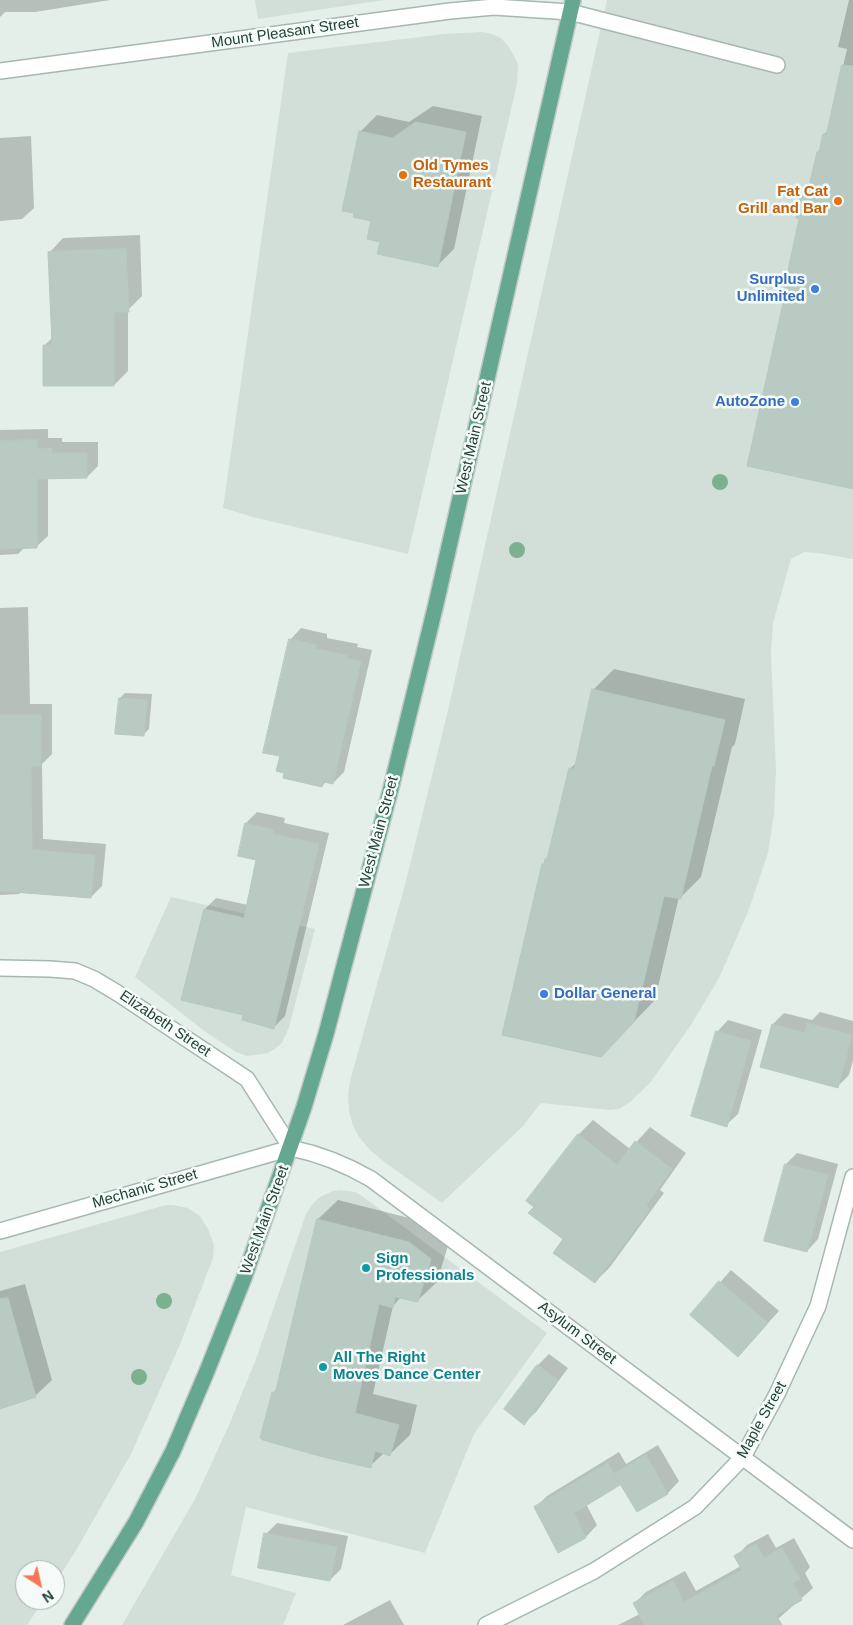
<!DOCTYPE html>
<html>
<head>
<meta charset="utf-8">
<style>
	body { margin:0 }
	#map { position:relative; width:853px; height:1625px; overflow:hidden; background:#e4efe9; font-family:Arial,sans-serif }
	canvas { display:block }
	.north { position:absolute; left:15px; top:1560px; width:50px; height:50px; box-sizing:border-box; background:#f5fbf8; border:1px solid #a1b1ab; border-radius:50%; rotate:145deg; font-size:14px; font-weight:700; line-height:20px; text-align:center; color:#224237 }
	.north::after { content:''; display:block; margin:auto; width:18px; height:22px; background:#fb7456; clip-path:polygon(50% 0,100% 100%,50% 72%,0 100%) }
</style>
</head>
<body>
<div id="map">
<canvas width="853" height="1625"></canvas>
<div class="north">N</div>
</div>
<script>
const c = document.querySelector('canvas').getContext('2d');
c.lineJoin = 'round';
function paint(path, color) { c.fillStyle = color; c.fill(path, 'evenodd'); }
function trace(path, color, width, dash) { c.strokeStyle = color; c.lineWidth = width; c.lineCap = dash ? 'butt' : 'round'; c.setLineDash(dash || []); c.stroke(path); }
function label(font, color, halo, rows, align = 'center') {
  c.font = font + ' Arial,sans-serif'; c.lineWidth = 5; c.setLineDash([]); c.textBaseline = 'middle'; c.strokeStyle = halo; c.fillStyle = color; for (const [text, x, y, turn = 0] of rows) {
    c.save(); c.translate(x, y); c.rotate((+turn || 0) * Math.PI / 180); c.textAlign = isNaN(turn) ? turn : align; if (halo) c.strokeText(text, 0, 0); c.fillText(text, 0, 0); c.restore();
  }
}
const built = new Path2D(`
	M 255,0 L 384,0 L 258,19 Z
	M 607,0 L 853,0 L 853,559 L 818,553 L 804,552 L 791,559 L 789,566 L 773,623 L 771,653 L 776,771 L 774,814 L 768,853 L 748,912 L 719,978 L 691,1025 L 650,1083 L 630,1102 L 619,1109 L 610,1110 L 541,1103 L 523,1126 L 442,1203 L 387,1164 L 370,1150 L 359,1137 L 353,1126 L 349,1111 L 348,1095 L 350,1081 L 406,881 L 449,706 Z
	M 482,32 L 492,34 L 501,38 L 509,47 L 518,64 L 517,84 L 408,554 L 253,517 L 223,508 L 288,53 L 444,34 Z
	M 171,897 L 315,929 L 289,1027 L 282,1043 L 276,1048 L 268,1053 L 256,1055 L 247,1056 L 236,1052 L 207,1033 L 135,977 Z
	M 340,1190 L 355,1192 L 362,1196 L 547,1333 L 474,1434 L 425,1553 L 246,1507 L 231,1575 L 296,1593 L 283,1625 L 122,1625 L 195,1499 L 229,1425 L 256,1359 L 306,1214 L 314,1202 L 320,1197 L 333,1191 Z
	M 166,1205 L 173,1205 L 188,1208 L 200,1216 L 208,1229 L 214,1245 L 213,1258 L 179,1347 L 131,1454 L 78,1547 L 55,1584 L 55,1570 L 25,1570 L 25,1600 L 44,1600 L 27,1625 L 0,1625 L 0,1252 Z`);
const shadow = new Path2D(`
	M 0,0 L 110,0 L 35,12 L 5,12 L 0,17 Z
	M 849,0 L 853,0 L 853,487 L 787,293 L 801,218 L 802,195 L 810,187 L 818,152 L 821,149 L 824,134 L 828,131 L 847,49 L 838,47 Z
	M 433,106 L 482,116 L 454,249 L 438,265 L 381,241 L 373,220 L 355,212 L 360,132 L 377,115 L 409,122 Z
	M 31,136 L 34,208 L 22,219 L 0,221 L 0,138 Z
	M 140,235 L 142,296 L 128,310 L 128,371 L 114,385 L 44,346 L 52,338 L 49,253 L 63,238 Z
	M 48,429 L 48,438 L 62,438 L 62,442 L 98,442 L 98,466 L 87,477 L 48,478 L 48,536 L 36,547 L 25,547 L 18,554 L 0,555 L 0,430 Z
	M 28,607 L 30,704 L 52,704 L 52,754 L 42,764 L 43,839 L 106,844 L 102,886 L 91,897 L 22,891 L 19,894 L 0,895 L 0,608 Z
	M 301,628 L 327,634 L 327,638 L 358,644 L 357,647 L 372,650 L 344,772 L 333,783 L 327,781 L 322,786 L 286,772 L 281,755 L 290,640 Z
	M 614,669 L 745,699 L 735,744 L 732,747 L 701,877 L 680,898 L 679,897 L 655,1000 L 601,1056 L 543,865 L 549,856 L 570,769 L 576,763 L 593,690 Z
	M 125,693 L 152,694 L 149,729 L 143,735 L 120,698 Z
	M 257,812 L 285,818 L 284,823 L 329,833 L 285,1016 L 274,1027 L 245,1014 L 205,909 L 216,898 L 248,905 L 258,859 L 246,823 Z
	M 820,1012 L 853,1021 L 853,1060 L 849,1075 L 838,1086 L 773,1024 L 784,1013 L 812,1020 Z
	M 728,1020 L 762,1030 L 738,1114 L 726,1125 L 717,1032 Z
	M 593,1120 L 630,1149 L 650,1127 L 686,1153 L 660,1190 L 664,1193 L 610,1267 L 595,1282 L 564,1239 L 535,1206 L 578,1135 Z
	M 797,1153 L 838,1164 L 818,1239 L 807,1251 L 786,1164 Z
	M 338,1200 L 429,1223 L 450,1239 L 437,1282 L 417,1301 L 401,1297 L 393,1306 L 373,1394 L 417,1405 L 410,1435 L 390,1454 L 384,1453 L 370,1466 L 273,1393 L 277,1389 L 318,1219 Z
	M 731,1270 L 779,1311 L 738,1356 L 691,1315 Z
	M 25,1284 L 52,1380 L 35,1396 L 0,1408 L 0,1291 Z
	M 549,1354 L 568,1368 L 536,1412 L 524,1423 L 505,1409 L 538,1365 Z
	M 658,1445 L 679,1481 L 668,1493 L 637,1510 L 621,1483 L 586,1504 L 597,1525 L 586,1537 L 558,1551 L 536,1507 L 547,1496 L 619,1452 L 626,1464 Z
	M 277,1523 L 348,1536 L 341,1569 L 330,1580 L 266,1534 Z
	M 768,1534 L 776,1548 L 794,1538 L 810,1567 L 805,1573 L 813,1588 L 778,1619 L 767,1625 L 618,1625 L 640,1614 L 635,1603 L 646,1592 L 685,1571 L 696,1591 L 741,1566 L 736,1557 L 747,1545 Z
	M 390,1600 L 404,1625 L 343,1625 Z`);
const building = new Path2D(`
	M 842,65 L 853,66 L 853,489 L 747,466 L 785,294 L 783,294 L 799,219 L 796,218 L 801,194 L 807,195 L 817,152 L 819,152 L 823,134 L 826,135 Z
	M 416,122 L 466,132 L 438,267 L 377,254 L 380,242 L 367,239 L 371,221 L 353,217 L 354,213 L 342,211 L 359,131 L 392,138 Z
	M 126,249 L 129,312 L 114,312 L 114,386 L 43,386 L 43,345 L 52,345 L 48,252 Z
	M 37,440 L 37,449 L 52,448 L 51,453 L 87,453 L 87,478 L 37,479 L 37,548 L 0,549 L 0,441 Z
	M 289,639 L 316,645 L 316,649 L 347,655 L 346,658 L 361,661 L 333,784 L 324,782 L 322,787 L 283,778 L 284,773 L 276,771 L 280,756 L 263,753 Z
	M 592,689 L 725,720 L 714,766 L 712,766 L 681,899 L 664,896 L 634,1022 L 601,1057 L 502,1035 L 542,864 L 544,864 L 545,859 L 547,859 L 569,768 L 574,769 Z
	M 119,698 L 147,700 L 144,736 L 115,734 Z
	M 0,715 L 41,715 L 41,766 L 31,766 L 32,850 L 95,855 L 91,898 L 0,891 Z
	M 245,823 L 274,830 L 273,834 L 319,844 L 274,1029 L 242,1020 L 243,1015 L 181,1000 L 204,909 L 244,918 L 256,860 L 238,856 Z
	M 807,1023 L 852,1035 L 838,1088 L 760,1067 L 772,1024 L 805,1033 Z
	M 716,1031 L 751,1041 L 727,1127 L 691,1116 Z
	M 578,1134 L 617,1165 L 635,1141 L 672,1169 L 646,1205 L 650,1209 L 595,1283 L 553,1253 L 563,1239 L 528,1213 L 534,1207 L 526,1201 Z
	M 785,1164 L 828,1175 L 807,1252 L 764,1241 Z
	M 317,1219 L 409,1242 L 431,1259 L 418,1302 L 395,1297 L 393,1308 L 379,1304 L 355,1413 L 399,1425 L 390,1456 L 375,1451 L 371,1468 L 323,1457 L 263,1440 L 260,1438 L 272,1392 L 275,1393 Z
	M 719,1281 L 768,1323 L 738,1357 L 690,1315 Z
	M 8,1298 L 36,1397 L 0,1409 L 0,1299 Z
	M 537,1365 L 558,1380 L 524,1425 L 504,1409 Z
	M 646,1455 L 668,1494 L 637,1512 L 614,1474 Z
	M 608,1463 L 620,1485 L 574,1513 L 586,1538 L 558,1553 L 534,1507 Z
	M 264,1533 L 337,1547 L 330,1581 L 258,1568 Z
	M 756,1544 L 764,1558 L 782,1548 L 800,1579 L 793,1583 L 802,1600 L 776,1615 L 782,1625 L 643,1625 L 644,1624 L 633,1603 L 673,1581 L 684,1602 L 742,1570 L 734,1556 Z`);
const service = new Path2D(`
	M 570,12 L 777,65`);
const minor = new Path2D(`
	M 0,71 L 450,11 L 494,7 L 570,12
	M 0,968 L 50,969 L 75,971 L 94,979 L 119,994 L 247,1079 L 291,1148 L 0,1231
	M 486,1625 L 594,1571 L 695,1507 L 743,1457 L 777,1394 L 818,1306 L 853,1177`);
const tertiary = new Path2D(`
	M 291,1148 C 320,1154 345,1164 371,1179 L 853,1540`);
const primary = new Path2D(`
	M 72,1625 L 136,1522 L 173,1451 L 207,1371 L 244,1278 L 304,1107 L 326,1034 L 391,788 L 436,604 L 573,0`);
const trees = [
	[720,482],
	[517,550],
	[164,1301],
	[139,1377]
];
const markers = [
	[403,175,5,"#e8710a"],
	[838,201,5,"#e8710a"],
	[815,289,5,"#3f7fe0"],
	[795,402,5,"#3f7fe0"],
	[544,994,5,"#3f7fe0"],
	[366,1268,5,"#0f9aa8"],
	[323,1367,5,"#0f9aa8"]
];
const streetNames = [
	["Mount Pleasant Street",285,33,-8],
	["West Main Street",474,438,-77],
	["West Main Street",379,832,-75],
	["Elizabeth Street",165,1024,34],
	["Mechanic Street",145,1189,-16],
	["West Main Street",265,1220,-70],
	["Asylum Street",577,1333,37],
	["Maple Street",762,1420,-61]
];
const foodNames = [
	["Old Tymes",413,166],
	["Restaurant",413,183],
	["Fat Cat",828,192,"right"],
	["Grill and Bar",828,209,"right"]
];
const shopNames = [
	["Surplus",805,280],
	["Unlimited",805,297],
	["AutoZone",785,402],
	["Dollar General",554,994,"left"]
];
const cultureNames = [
	["Sign",376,1259],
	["Professionals",376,1276],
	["All The Right",333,1358],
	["Moves Dance Center",333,1375]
];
paint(built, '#d2dfd8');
paint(shadow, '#0003');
paint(building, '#b9cac2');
trace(building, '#b6c9c0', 1);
trace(service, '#a6b8b0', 18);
trace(minor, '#a6b8b0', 18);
trace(tertiary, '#a6b8b0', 18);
trace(primary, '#c1cac7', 18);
trace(service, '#fff', 15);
trace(minor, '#fff', 15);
trace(tertiary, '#fff', 15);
trace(primary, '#66a792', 15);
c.fillStyle = '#7db08e';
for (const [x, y] of trees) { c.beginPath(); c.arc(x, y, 8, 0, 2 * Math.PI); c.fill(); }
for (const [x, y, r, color] of markers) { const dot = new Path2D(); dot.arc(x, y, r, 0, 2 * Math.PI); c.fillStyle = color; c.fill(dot); trace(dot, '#f5fbf8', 2); }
label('15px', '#224237', '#f5fbf8', streetNames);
label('bold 15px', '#c56008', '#f5fbf8', foodNames, 'left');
label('bold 15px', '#366cbe', '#f5fbf8', shopNames, 'right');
label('bold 15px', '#0d838f', '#f5fbf8', cultureNames, 'left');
</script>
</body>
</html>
